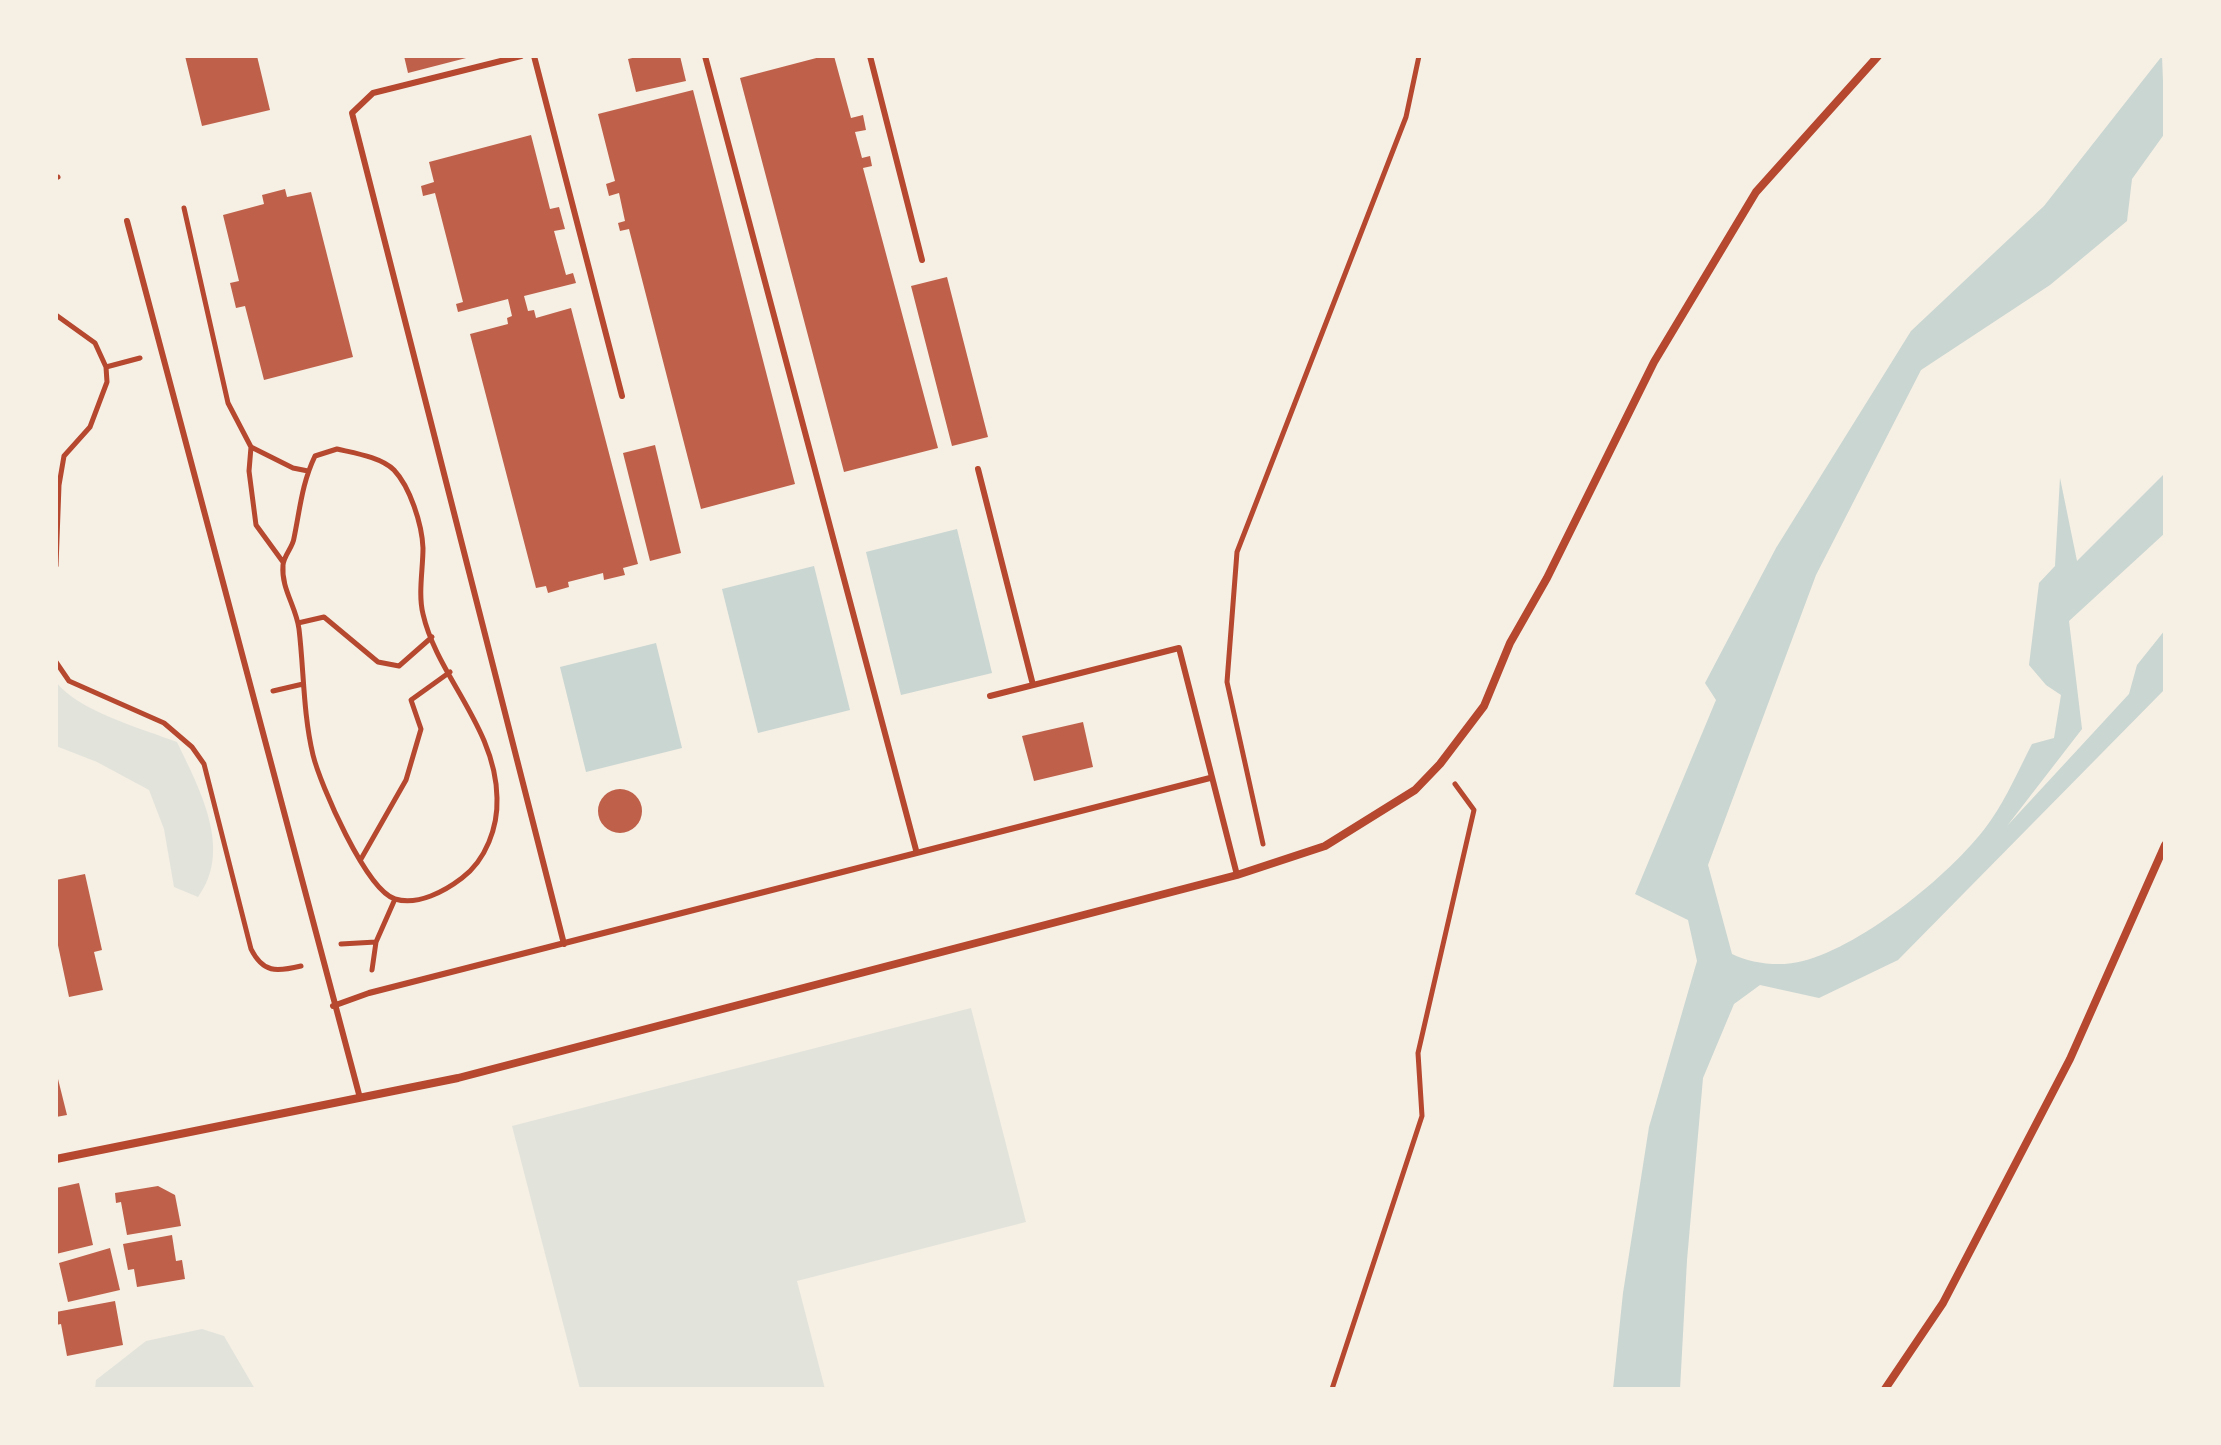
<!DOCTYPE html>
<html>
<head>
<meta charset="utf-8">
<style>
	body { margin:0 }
	#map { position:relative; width:2221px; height:1445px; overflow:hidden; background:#f6efe4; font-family:"Open Sans",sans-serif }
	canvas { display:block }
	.frame { position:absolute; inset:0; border:58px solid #f6efe4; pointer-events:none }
</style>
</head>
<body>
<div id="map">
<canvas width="2221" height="1445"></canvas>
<div class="frame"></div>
</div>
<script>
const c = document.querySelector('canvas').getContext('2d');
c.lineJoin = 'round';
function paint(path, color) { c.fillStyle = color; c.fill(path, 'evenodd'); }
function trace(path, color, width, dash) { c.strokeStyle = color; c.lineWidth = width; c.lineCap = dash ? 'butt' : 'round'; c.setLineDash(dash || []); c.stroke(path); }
const green = new Path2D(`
	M 56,682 C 78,711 143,729 177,742 C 200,790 233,850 198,897 L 174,887 L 164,829 L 149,790 L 97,762 L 56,746 Z
	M 971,1008 L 1026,1222 L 797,1281 L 825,1389 L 580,1389 L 512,1126 Z
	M 202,1329 L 224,1336 L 255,1389 L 95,1389 L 96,1380 L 146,1341 Z`);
const water = new Path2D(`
	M 2162,56 L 2165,133 L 2132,179 L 2127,221 L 2050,285 L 1921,370 L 1816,575 L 1708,865 L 1732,954 C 1751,964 1782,967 1803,961 C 1863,946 1957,870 1991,820 C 2007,797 2019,769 2032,744 L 2054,738 L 2061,695 L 2046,685 L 2029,665 L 2039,583 L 2055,566 L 2060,478 L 2077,561 L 2165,473 L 2165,533 L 2069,621 L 2082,729 L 2007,826 L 2129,694 L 2137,665 L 2165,630 L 2165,689 L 1898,960 L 1819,998 L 1760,985 L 1734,1004 L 1703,1078 L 1687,1260 L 1680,1389 L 1613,1389 L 1623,1293 L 1649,1127 L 1697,961 L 1688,920 L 1635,894 L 1716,700 L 1705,683 L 1776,548 L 1911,331 L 2044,206 Z
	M 957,529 L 992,673 L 901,695 L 866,552 Z
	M 814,566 L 850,710 L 758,733 L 722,589 Z
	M 656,643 L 682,748 L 586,772 L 560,667 Z`);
const building = new Path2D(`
	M 185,56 L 257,56 L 270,110 L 202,126 Z
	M 404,56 L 470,56 L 470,57 L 408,73 Z
	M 641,56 L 680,56 L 686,81 L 636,92 L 628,59 Z
	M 824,56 L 834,56 L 851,118 L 863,115 L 866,130 L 855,132 L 862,158 L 870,156 L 872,166 L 863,168 L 938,448 L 844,472 L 740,78 Z
	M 693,90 L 795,484 L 701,509 L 629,229 L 620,231 L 618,223 L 625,221 L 619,193 L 609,196 L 606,184 L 615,181 L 598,114 Z
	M 531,135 L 550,209 L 559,207 L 565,229 L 554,231 L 566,275 L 573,273 L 576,283 L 524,296 L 528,311 L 534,310 L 536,318 L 571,308 L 638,564 L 623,568 L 625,575 L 604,580 L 603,573 L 568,582 L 569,587 L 548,593 L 546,586 L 536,588 L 470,334 L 508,324 L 507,318 L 512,316 L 508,299 L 458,312 L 456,304 L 463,302 L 435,193 L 423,196 L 421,186 L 434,182 L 429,162 Z
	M 285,189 L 287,197 L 311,192 L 353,357 L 264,380 L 245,306 L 236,308 L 230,283 L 239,281 L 223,215 L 264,204 L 262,195 Z
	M 947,277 L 988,437 L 952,446 L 911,286 Z
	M 655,445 L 681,553 L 650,561 L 623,453 Z
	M 1083,722 L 1093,767 L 1034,781 L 1022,736 Z
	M598 811a22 22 0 1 1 44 0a22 22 0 1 1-44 0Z
	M 85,874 L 102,950 L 94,952 L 103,990 L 69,997 L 56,936 L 56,880 Z
	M 56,1071 L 67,1115 L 56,1117 Z
	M 79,1183 L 93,1245 L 56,1254 L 56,1188 Z
	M 158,1186 L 175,1195 L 181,1226 L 127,1235 L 121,1202 L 116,1203 L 115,1193 Z
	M 172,1235 L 176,1261 L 182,1260 L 185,1279 L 137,1287 L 134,1269 L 128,1270 L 123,1244 Z
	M 110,1248 L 120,1290 L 68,1302 L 59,1263 Z
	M 115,1301 L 123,1345 L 67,1356 L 61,1324 L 56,1325 L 56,1312 Z`);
const path = new Path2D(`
	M 56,178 L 58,177
	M 184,208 L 228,403 L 251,447 L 249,471 L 256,525 L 283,562
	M 56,315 L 95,343 L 106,367 L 107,382 L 90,427 L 64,456 L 59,485 L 56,566
	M 106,367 L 140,358
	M 251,447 L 293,468 L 308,471
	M 337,449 C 354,453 381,457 394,470 C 410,487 422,524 423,548 C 423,569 418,594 423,614 C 437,676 496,727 497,798 C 498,827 486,860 462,878 C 445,891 418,906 395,899 C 366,890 320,784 313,755 C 303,713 304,671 299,629 C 296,606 281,589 283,565 C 284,555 293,547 294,538 C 300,509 302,483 315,456 Z
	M 298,623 L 324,617 L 378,662 L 399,666 L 432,637
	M 56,662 L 69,681 L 164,723 L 192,747 L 204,764 L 251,949 C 263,973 276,972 301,966
	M 273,691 L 303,684
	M 1263,844 L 1227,682 L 1237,552 L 1406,117 L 1419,56
	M 361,859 L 406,780 L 421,729 L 411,700 L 450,672
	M 341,944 L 376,942
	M 372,970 L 376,942 L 395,899
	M 1332,1389 L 1422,1116 L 1418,1053 L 1474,810 L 1455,784`);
const service = new Path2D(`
	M 521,56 L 373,93 L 352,113 L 564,944
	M 534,56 L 622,396
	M 705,56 L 916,850
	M 870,56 L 922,260
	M 127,221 L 360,1098
	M 978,469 L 1033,685
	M 990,696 L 1179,648 L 1237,875
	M 333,1006 L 369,993 L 1210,778`);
const minor = new Path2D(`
	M 56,1159 L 458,1078 L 1237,875 L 1325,846 L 1415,790 L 1440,764 L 1484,706 L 1510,643 L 1547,578 L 1654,362 L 1756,192 L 1878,56
	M 1885,1389 L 1943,1303 L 2070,1059 L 2165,845`);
paint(green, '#e2e4dc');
paint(water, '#c9d6d2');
paint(building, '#bf614a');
trace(path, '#b5482f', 5);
trace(service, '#b5482f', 6);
trace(minor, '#b5482f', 8);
</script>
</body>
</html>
